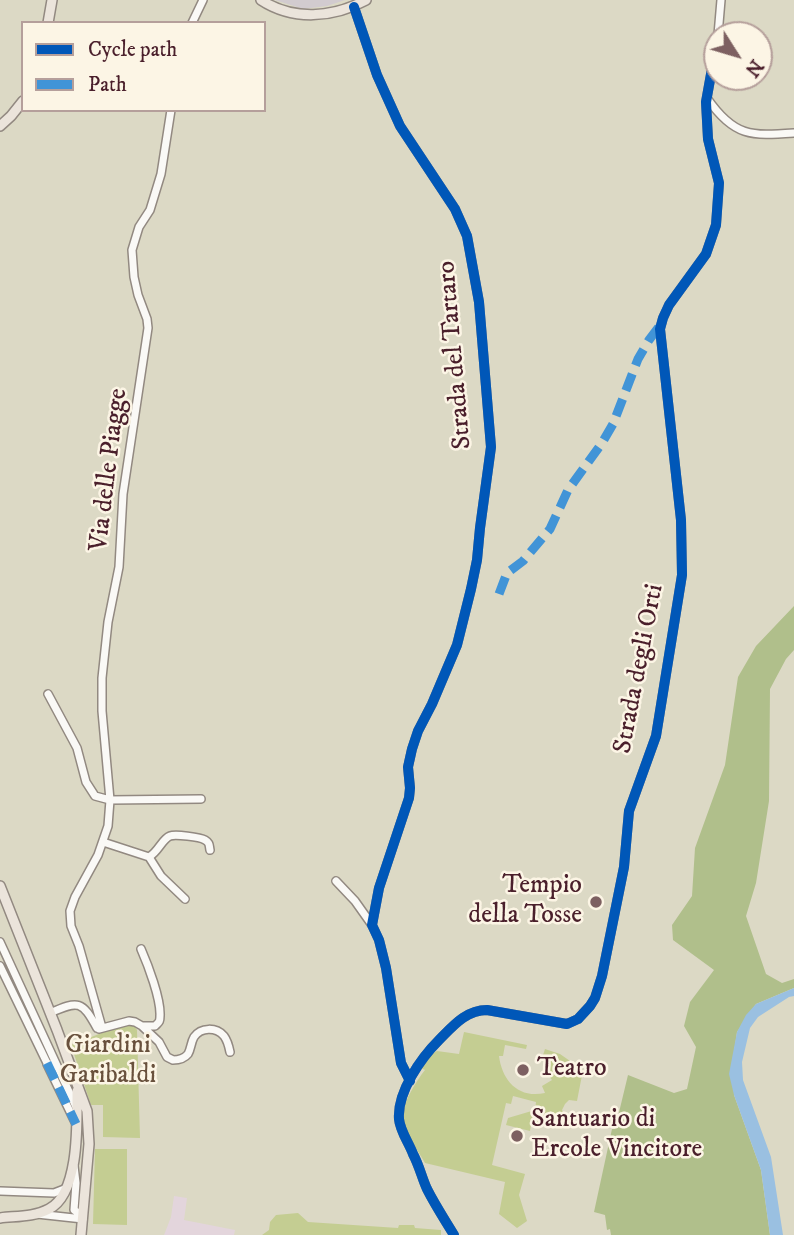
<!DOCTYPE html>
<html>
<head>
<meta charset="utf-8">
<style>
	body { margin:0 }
	#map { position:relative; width:794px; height:1235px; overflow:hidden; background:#dcd9c5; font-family:"IM FELL DW Pica",serif }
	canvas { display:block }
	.legend { position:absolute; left:21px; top:21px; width:245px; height:91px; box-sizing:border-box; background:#fcf5e5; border:2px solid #b59f9b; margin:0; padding:9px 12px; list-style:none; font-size:21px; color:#4a1f2b }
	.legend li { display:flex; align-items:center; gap:14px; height:35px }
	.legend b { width:35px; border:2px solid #b59f9b }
	.north { position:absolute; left:703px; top:21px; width:70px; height:70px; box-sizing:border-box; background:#fcf5e5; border:2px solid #b59f9b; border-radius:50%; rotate:127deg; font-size:19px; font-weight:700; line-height:28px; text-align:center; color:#4a1f2b }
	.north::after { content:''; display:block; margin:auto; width:24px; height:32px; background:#7d6061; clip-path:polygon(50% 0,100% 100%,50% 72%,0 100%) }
</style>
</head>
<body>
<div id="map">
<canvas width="794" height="1235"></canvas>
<ul class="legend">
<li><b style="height:9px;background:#0057b8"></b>Cycle path</li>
<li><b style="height:9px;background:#4194d7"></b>Path</li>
</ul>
<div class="north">N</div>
</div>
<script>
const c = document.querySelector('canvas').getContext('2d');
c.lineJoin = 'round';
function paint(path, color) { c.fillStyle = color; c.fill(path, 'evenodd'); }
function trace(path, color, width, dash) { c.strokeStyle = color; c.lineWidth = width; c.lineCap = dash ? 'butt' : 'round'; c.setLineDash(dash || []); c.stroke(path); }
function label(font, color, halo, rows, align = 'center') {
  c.font = font + ' "IM FELL DW Pica",serif'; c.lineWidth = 5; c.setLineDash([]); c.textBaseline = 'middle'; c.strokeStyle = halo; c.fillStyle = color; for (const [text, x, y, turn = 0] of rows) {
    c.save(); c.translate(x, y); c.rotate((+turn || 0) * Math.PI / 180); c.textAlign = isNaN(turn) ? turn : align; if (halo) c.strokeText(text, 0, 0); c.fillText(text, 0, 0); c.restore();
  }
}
const built = new Path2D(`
	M 174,1196 L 187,1198 L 184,1220 L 235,1230 L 234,1235 L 164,1235 L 171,1217 Z`);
const industrial = new Path2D(`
	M 275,0 L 345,0 L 327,6 L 303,9 Z`);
const green = new Path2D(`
	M 127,1023 L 135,1027 L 137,1030 L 140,1138 L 103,1137 L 103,1105 L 91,1105 L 71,1045 Z
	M 464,1032 L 527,1045 L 526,1049 L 505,1045 L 503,1056 L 499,1056 C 502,1080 518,1099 545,1093 L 542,1086 L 552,1080 L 545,1071 L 548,1056 L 543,1055 L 545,1049 L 560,1054 L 583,1070 L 577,1101 L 569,1100 L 565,1104 L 562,1110 L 566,1118 L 556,1116 L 555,1120 L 540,1116 L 537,1126 L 531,1125 L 530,1131 L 506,1125 L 508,1118 L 535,1110 L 536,1102 L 513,1096 L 511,1104 L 506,1103 L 492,1165 L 525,1174 L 519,1195 L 527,1221 L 517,1228 L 499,1214 L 505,1182 L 425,1163 C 417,1149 404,1132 403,1116 C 402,1104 417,1080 425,1070 L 421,1068 L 430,1055 L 437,1051 L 459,1054 Z
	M 95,1149 L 127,1149 L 127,1225 L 93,1224 Z
	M 298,1213 L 308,1222 L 398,1228 L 399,1225 L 414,1225 L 415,1228 L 441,1230 L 441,1235 L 262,1235 L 269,1230 L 270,1222 L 276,1215 Z`);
const forest = new Path2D(`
	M 794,606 L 794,650 L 786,659 L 770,689 L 769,801 L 756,883 L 746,916 L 766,974 L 782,983 L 794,979 L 794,988 L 756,1004 L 737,1032 L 734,1053 L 734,1095 L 761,1170 L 770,1235 L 611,1235 L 610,1229 L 607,1230 L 605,1215 L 594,1212 L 612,1129 L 615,1129 L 628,1075 L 674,1093 L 687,1089 L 696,1047 L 684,1026 L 690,1002 L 714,970 L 673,940 L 672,925 L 692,896 L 695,848 L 725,765 L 738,677 L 756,646 Z`);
const water = new Path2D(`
	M 794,988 L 794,996 L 789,997 L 758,1017 L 750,1028 L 742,1062 L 743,1080 L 771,1157 L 783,1235 L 770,1235 L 761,1170 L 734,1095 L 729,1074 L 737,1032 L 746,1015 L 756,1004 Z`);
const minor = new Path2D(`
	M 354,7 L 377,75 L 400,126 L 455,209 L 467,236 L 479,302 L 491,447 L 480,528 L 477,560 L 471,589 L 457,645 L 432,704 L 418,731 L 412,749 L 408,767 L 410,788 L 409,798 L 379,888 L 372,925 L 379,940 L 386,968 L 401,1063 L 410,1081
	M 192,23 L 203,0
	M 718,35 L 721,0
	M 707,98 C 734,137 751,136 794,133
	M 48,694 L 77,748 L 86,782 L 95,796 L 110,800 L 201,799
	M 103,842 L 149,857
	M 149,857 C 159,851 162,839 170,836 C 175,834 200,837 205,840 C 210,843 209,845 210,850
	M 149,857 L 161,876 L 185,899
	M 336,881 L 355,901 L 372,925
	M 0,942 L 77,1109
	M 0,966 L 47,1063 L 56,1067
	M 50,1013 C 79,1000 82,1001 97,1028 L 100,1027 L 101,1024 L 79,946 L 71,926 L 70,911 L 75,897 L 98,855 L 108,826 L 110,800 L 102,711 L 102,678 L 108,622 L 119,567 L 123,494 L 148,328 L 147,319 L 138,295 L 134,277 L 132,250 L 139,227 L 150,210 L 161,174 L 171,110
	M 143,1027 L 159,1042 L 167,1057 L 173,1060 C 179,1060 184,1059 188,1054 C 191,1049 191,1042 194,1037 C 201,1027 216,1027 224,1036 C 227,1040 229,1047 230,1052
	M 99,1029 L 129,1021 L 135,1022 L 142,1026 L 155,1026 C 159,1022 160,1022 160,1016 C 161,999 148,965 141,949
	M 47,1064 L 75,1122
	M 74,1166 L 76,1183 L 74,1210 L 77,1212 L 83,1213
	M 0,1191 L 54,1193 L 67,1188
	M 37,1214 L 83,1219
	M 454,1235 C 445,1220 435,1205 427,1189 C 422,1178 419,1165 413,1154 C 409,1143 400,1131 399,1119 C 397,1092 421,1058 439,1040 C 453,1026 466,1010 487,1010 L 567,1024 L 578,1019 L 590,1006 L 595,998 L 602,976 L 624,867 L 629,811 L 656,736 L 682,575 L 681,520 L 660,329 L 663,318 L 669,305 L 706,254 L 716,225 L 719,183 L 708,139 L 706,102 L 717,41`);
const major = new Path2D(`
	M 261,0 C 293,21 333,18 366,0
	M 48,23 L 52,0
	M 0,126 L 11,116 L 23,101
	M 0,886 L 57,1030 L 87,1111 L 89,1144 L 81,1235
	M 0,1218 C 16,1216 34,1217 49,1209 C 80,1193 77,1122 77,1091`);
const quiet = new Path2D(`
	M 499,594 L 507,573 L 523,561 L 550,529 L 568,490 L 602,443 L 613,424 L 638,359 L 649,340 L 661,324
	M 47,1063 L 76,1124`);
const cycleway = new Path2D(`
	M 354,7 L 377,75 L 400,126 L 455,209 L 467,236 L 479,302 L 491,447 L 480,528 L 477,560 L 471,589 L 457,645 L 432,704 L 418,731 L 412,749 L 408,767 L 410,788 L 409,798 L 379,888 L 372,925 L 379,940 L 386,968 L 401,1063 L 410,1081
	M 454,1235 C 445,1220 435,1205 427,1189 C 422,1178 419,1165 413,1154 C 409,1143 400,1131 399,1119 C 397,1092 421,1058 439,1040 C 453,1026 466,1010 487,1010 L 567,1024 L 578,1019 L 590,1006 L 595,998 L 602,976 L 624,867 L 629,811 L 656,736 L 682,575 L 681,520 L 660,329 L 663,318 L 669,305 L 706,254 L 716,225 L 719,183 L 708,139 L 706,102 L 717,41`);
const markers = [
	[596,902,7,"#7d6061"],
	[523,1070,7,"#7d6061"],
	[517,1136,7,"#7d6061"]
];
const streetNames = [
	["Strada del Tartaro",456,355,-95],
	["Via delle Piagge",110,470,-83],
	["Strada degli Orti",640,669,-79]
];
const poiNames = [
	["Tempio",582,887,"right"],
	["della Tosse",582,917,"right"],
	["Teatro",537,1070],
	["Santuario di",531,1121],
	["Ercole Vincitore",531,1151]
];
const parkNames = [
	["Giardini",108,1047],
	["Garibaldi",108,1077]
];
paint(built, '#e3d5dc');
paint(industrial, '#d2cbcf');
paint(green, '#c4cd92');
paint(forest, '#b0bf8b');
paint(water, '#9ac0e1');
trace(minor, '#928981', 10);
trace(major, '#928981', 12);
trace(minor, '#faf9f6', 7);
trace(major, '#ebe4db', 9);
trace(quiet, '#4194d7', 9, [18, 9]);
trace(cycleway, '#0057b8', 10);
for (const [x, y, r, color] of markers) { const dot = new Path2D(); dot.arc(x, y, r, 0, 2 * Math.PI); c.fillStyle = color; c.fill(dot); trace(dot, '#fcf5e5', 2.5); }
label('26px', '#4a1f2b', '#fcf5e5', streetNames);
label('26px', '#4a1f2b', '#fcf5e5', poiNames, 'left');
label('26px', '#69513d', '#fcf5e5', parkNames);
</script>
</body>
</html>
